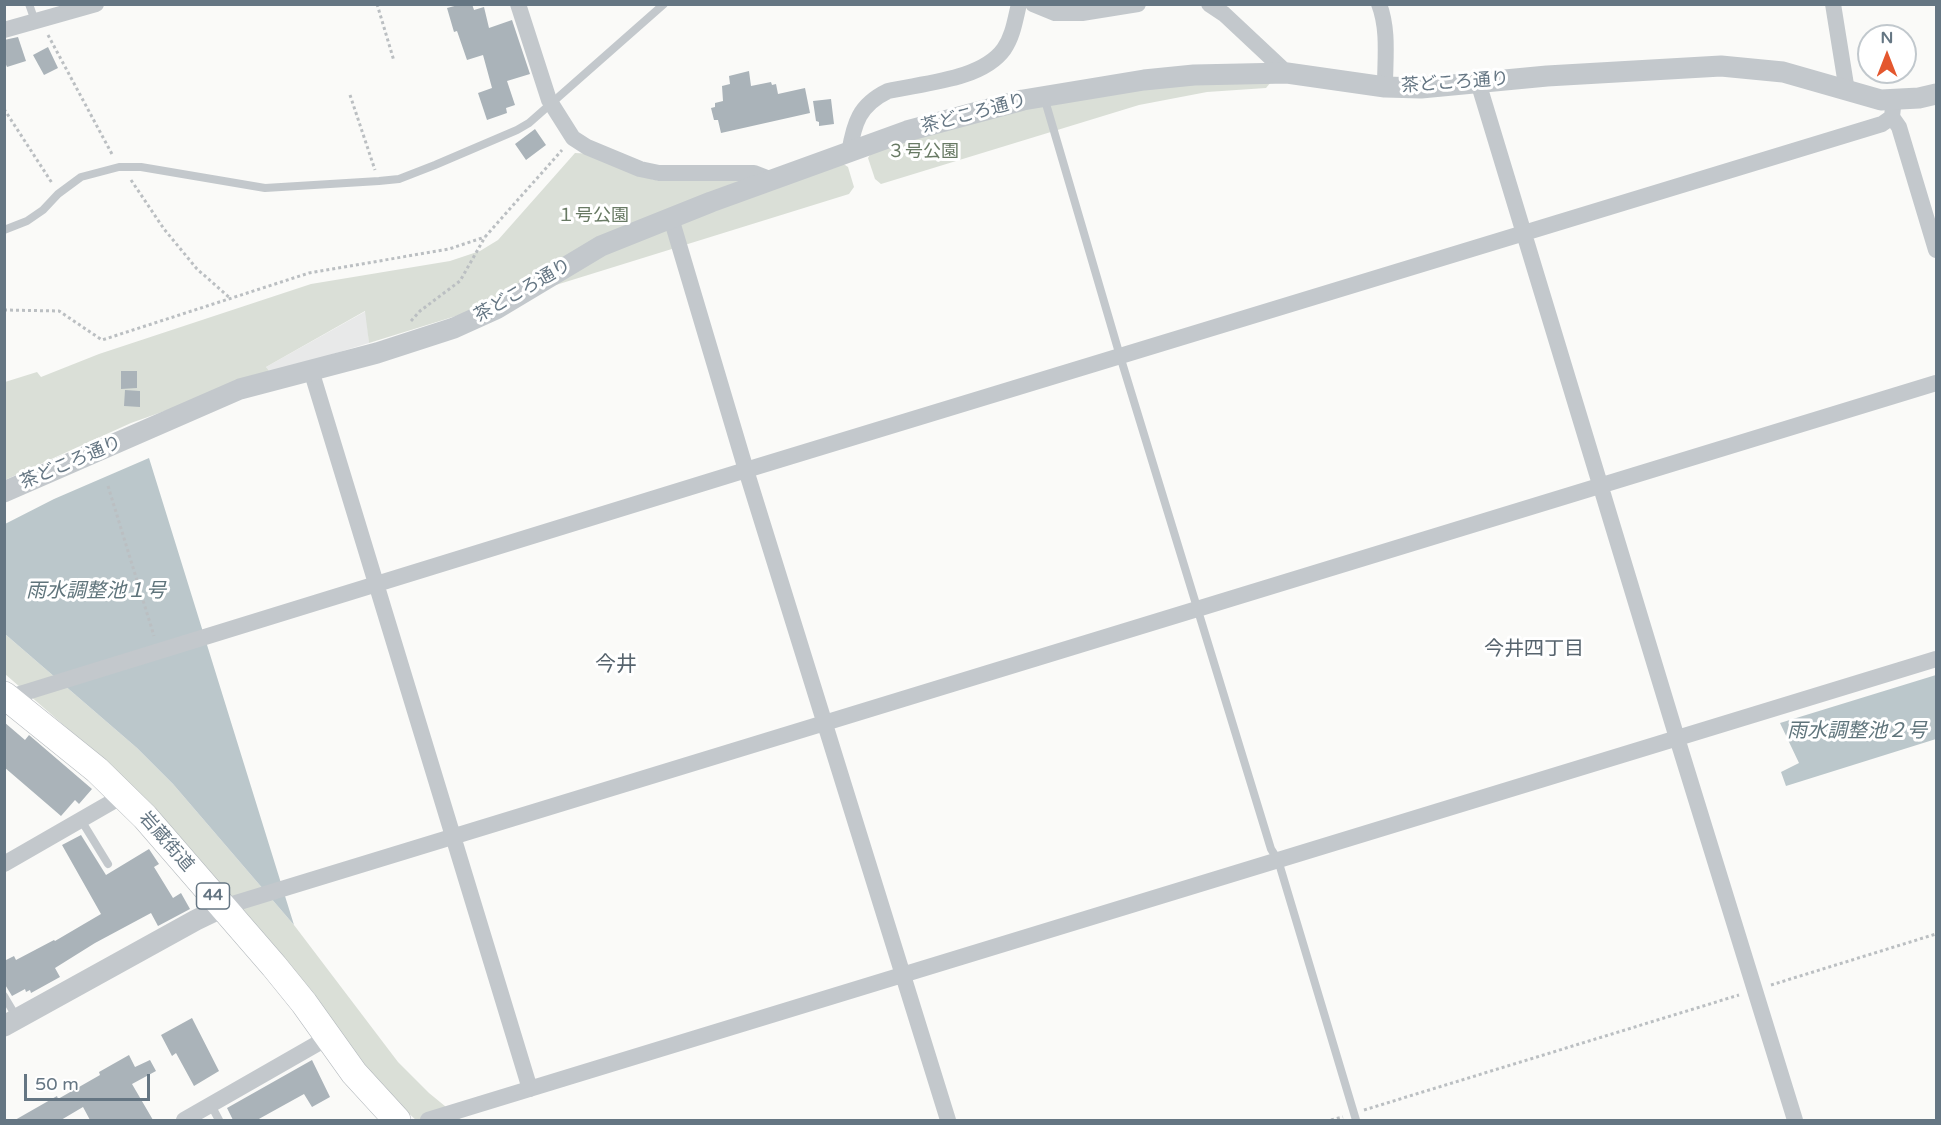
<!DOCTYPE html>
<html>
<head>
<meta charset="utf-8">
<style>
	body { margin:0 }
	#map { position:relative; width:1941px; height:1125px; overflow:hidden; background:#fafaf8; font-family:"Varela Round",sans-serif }
	canvas { display:block }
	.frame { position:absolute; inset:0; border:6px solid #657683; pointer-events:none }
	.north { position:absolute; left:1857px; top:24px; width:60px; height:60px; box-sizing:border-box; background:#fff; border:2px solid #c1c8cd; border-radius:50%; rotate:0deg; font-size:16px; font-weight:700; line-height:24px; text-align:center; color:#657683 }
	.north::after { content:''; display:block; margin:auto; width:21px; height:27px; background:#e4572e; clip-path:polygon(50% 0,100% 100%,50% 72%,0 100%) }
	.scale { position:absolute; left:24px; top:1074px; width:126px; height:27px; box-sizing:border-box; border:3px solid #657683; border-top:0; padding-left:8px; font-size:18px; line-height:21px; white-space:nowrap; color:#657683; -webkit-text-stroke:4px #fff; paint-order:stroke }
</style>
</head>
<body>
<div id="map">
<canvas width="1941" height="1125"></canvas>
<div class="frame"></div>
<div class="north">N</div>
<div class="scale">50 m</div>
</div>
<script>
const c = document.querySelector('canvas').getContext('2d');
c.lineJoin = 'round';
function paint(path, color) { c.fillStyle = color; c.fill(path, 'evenodd'); }
function trace(path, color, width, dash) { c.strokeStyle = color; c.lineWidth = width; c.lineCap = dash ? 'butt' : 'round'; c.setLineDash(dash || []); c.stroke(path); }
function label(font, color, halo, rows, align = 'center') {
  c.font = font + ' "Varela Round","Noto Sans JP",sans-serif'; c.lineWidth = 6; c.setLineDash([]); c.textBaseline = 'middle'; c.strokeStyle = halo; c.fillStyle = color; for (const [text, x, y, turn = 0] of rows) {
    c.save(); c.translate(x, y); c.rotate((+turn || 0) * Math.PI / 180); c.textAlign = isNaN(turn) ? turn : align; if (halo) c.strokeText(text, 0, 0); c.fillText(text, 0, 0); c.restore();
  }
}
const built = new Path2D(`
	M 366,311 L 369,343 L 271,373 L 266,367 Z`);
const green = new Path2D(`
	M 1157,82 L 1271,82 L 1266,88 L 1207,92 L 1139,105 L 881,184 L 875,179 L 868,158 L 874,148 L 999,110 Z
	M 575,153 C 605,153 631,178 663,181 L 789,179 L 839,161 L 848,167 L 854,187 L 849,194 L 369,343 L 365,311 L 266,367 L 271,373 L 131,423 L 5,480 L 5,382 L 37,372 L 41,377 L 99,354 L 311,284 L 450,261 L 480,251 L 498,240 Z
	M 5,634 L 137,748 L 173,784 L 294,925 L 398,1062 L 429,1093 L 462,1120 L 416,1120 L 396,1102 L 91,749 L 5,674 Z`);
const water = new Path2D(`
	M 149,458 L 294,925 L 173,784 L 137,748 L 5,634 L 5,524 L 54,499 Z
	M 1936,675 L 1936,739 L 1786,786 L 1781,772 L 1799,763 L 1780,723 Z`);
const building = new Path2D(`
	M 462,4 L 472,4 L 474,10 L 484,7 L 489,28 L 512,20 L 530,74 L 507,81 L 515,105 L 506,108 L 507,113 L 487,120 L 478,93 L 492,88 L 483,55 L 467,60 L 457,31 L 454,32 L 447,8 Z
	M 18,37 L 26,61 L 7,67 L 4,60 L 4,40 Z
	M 48,47 L 58,68 L 44,75 L 33,55 Z
	M 749,71 L 751,86 L 771,82 L 772,85 L 776,84 L 778,94 L 805,88 L 810,113 L 721,133 L 718,120 L 714,120 L 711,108 L 715,107 L 715,103 L 723,101 L 722,86 L 730,84 L 729,76 Z
	M 831,99 L 834,124 L 819,126 L 819,122 L 816,121 L 813,101 Z
	M 535,129 L 546,145 L 526,160 L 515,144 Z
	M 121,371 L 137,371 L 137,388 L 121,389 Z
	M 125,390 L 140,391 L 140,407 L 124,406 Z
	M 4,722 L 25,740 L 29,735 L 92,789 L 79,804 L 75,800 L 61,816 L 4,767 Z
	M 81,835 L 106,875 L 149,849 L 159,864 L 154,867 L 173,898 L 181,893 L 190,909 L 158,926 L 151,913 L 95,943 L 55,968 L 60,977 L 31,993 L 30,990 L 26,992 L 25,989 L 12,996 L 4,983 L 4,961 L 14,956 L 16,960 L 54,940 L 55,941 L 101,914 L 62,845 Z
	M 192,1018 L 219,1071 L 194,1086 L 176,1053 L 172,1056 L 161,1035 Z
	M 129,1055 L 135,1067 L 150,1060 L 156,1071 L 132,1084 L 153,1120 L 90,1120 L 83,1107 L 61,1120 L 15,1120 L 57,1096 L 58,1099 L 100,1075 L 99,1072 Z
	M 312,1060 L 330,1097 L 312,1107 L 304,1094 L 257,1120 L 233,1120 L 227,1108 Z`);
const path = new Path2D(`
	M 377,4 L 394,61
	M 48,35 L 113,156
	M 350,95 L 375,170
	M 4,109 L 52,183
	M 131,180 L 164,229 L 197,269 L 230,298
	M 4,310 L 59,311 L 102,340 L 309,273 L 449,249 L 485,237
	M 411,321 L 420,311 L 460,281 L 485,237 L 562,150
	M 108,486 L 154,636
	M 1771,985 L 1936,934
	M 1364,1110 L 1739,995
	M 1331,1120 L 1343,1117`);
const service = new Path2D(`
	M 29,4 L 35,21
	M 1044,97 L 1120,356 L 1271,849 L 1278,860 L 1356,1120
	M 4,230 L 27,221 L 43,210 L 58,194 L 81,177 L 119,167 L 141,167 L 265,188 L 379,181 L 399,179 L 435,165 L 517,130 L 529,123 L 664,4
	M 81,820 L 108,864
	M 4,996 L 17,1018
	M 211,1105 L 219,1120`);
const minor = new Path2D(`
	M 518,4 L 549,100 L 573,138 L 587,147 L 640,169 L 659,173 L 754,173 L 772,180
	M 1033,4 L 1055,13 L 1082,13 L 1138,4
	M 1209,4 L 1224,14 L 1287,73
	M 1379,4 C 1389,30 1385,59 1385,87
	M 1833,4 L 1847,91
	M 4,30 L 96,4
	M 1478,82 L 1677,738 L 1795,1120
	M 1893,107 L 1892,117 L 1899,127 L 1936,250
	M 849,153 C 854,123 859,105 888,91 C 923,83 982,80 1004,49 C 1013,36 1015,20 1019,4
	M 671,218 L 746,470 L 948,1120
	M 311,370 L 530,1089
	M 4,699 L 746,470 L 1882,124 L 1892,117
	M 4,864 L 124,795
	M 223,907 L 1936,383
	M 184,1120 L 329,1037
	M 428,1120 L 1936,659`);
const tertiary = new Path2D(`
	M 4,492 L 240,389 L 377,353 L 454,328 L 496,309 L 601,246 L 711,202 L 907,131 L 1023,100 L 1144,80 L 1194,75 L 1287,73 L 1385,87 L 1421,88 L 1547,76 L 1721,66 L 1783,72 L 1881,100 L 1919,98 L 1936,94
	M 4,1026 L 196,920 L 223,907`);
const primary = new Path2D(`
	M 4,695 L 97,770 L 145,817 L 274,966 L 304,1003 L 354,1073 L 397,1120`);
const shields = [
	[213,896,33]
];
const shieldNames = [
	["44",213,896]
];
const streetNames = [
	["茶どころ通り",1455,83,-4],
	["茶どころ通り",974,114,-15],
	["茶どころ通り",523,291,-30],
	["茶どころ通り",71,463,-23],
	["岩蔵街道",166,842,49]
];
const parkNames = [
	["３号公園",923,152],
	["１号公園",593,216]
];
const waterNames = [
	["雨水調整池１号",96,592],
	["雨水調整池２号",1857,732]
];
const neighbourhoodNames = [
	["今井四丁目",1534,650]
];
const quarterNames = [
	["今井",616,665]
];
paint(built, '#e8e9e9');
paint(green, '#dadfd7');
paint(water, '#bbc7cb');
paint(building, '#aab3b9');
trace(primary, '#b5babe', 28);
trace(path, '#bbbfc2', 3, [3, 3]);
trace(service, '#c3c8cc', 8);
trace(minor, '#c3c8cc', 16);
trace(tertiary, '#c3c8cc', 21);
trace(primary, '#fff', 27);
for (const [x, y, w] of shields) { const box = new Path2D(); box.roundRect(x - w / 2, y - 13, w, 26, 4.5); c.fillStyle = '#fff'; c.fill(box); trace(box, '#657683', 1.5); }
label('bold 16px', '#657683', null, shieldNames);
label('18px', '#657683', '#fff', streetNames);
label('18px', '#687a64', '#fff', parkNames);
label('italic 20px', '#60757c', '#fff', waterNames);
label('20px', '#57646e', '#fff', neighbourhoodNames);
label('21px', '#57646e', '#fff', quarterNames);
</script>
</body>
</html>
